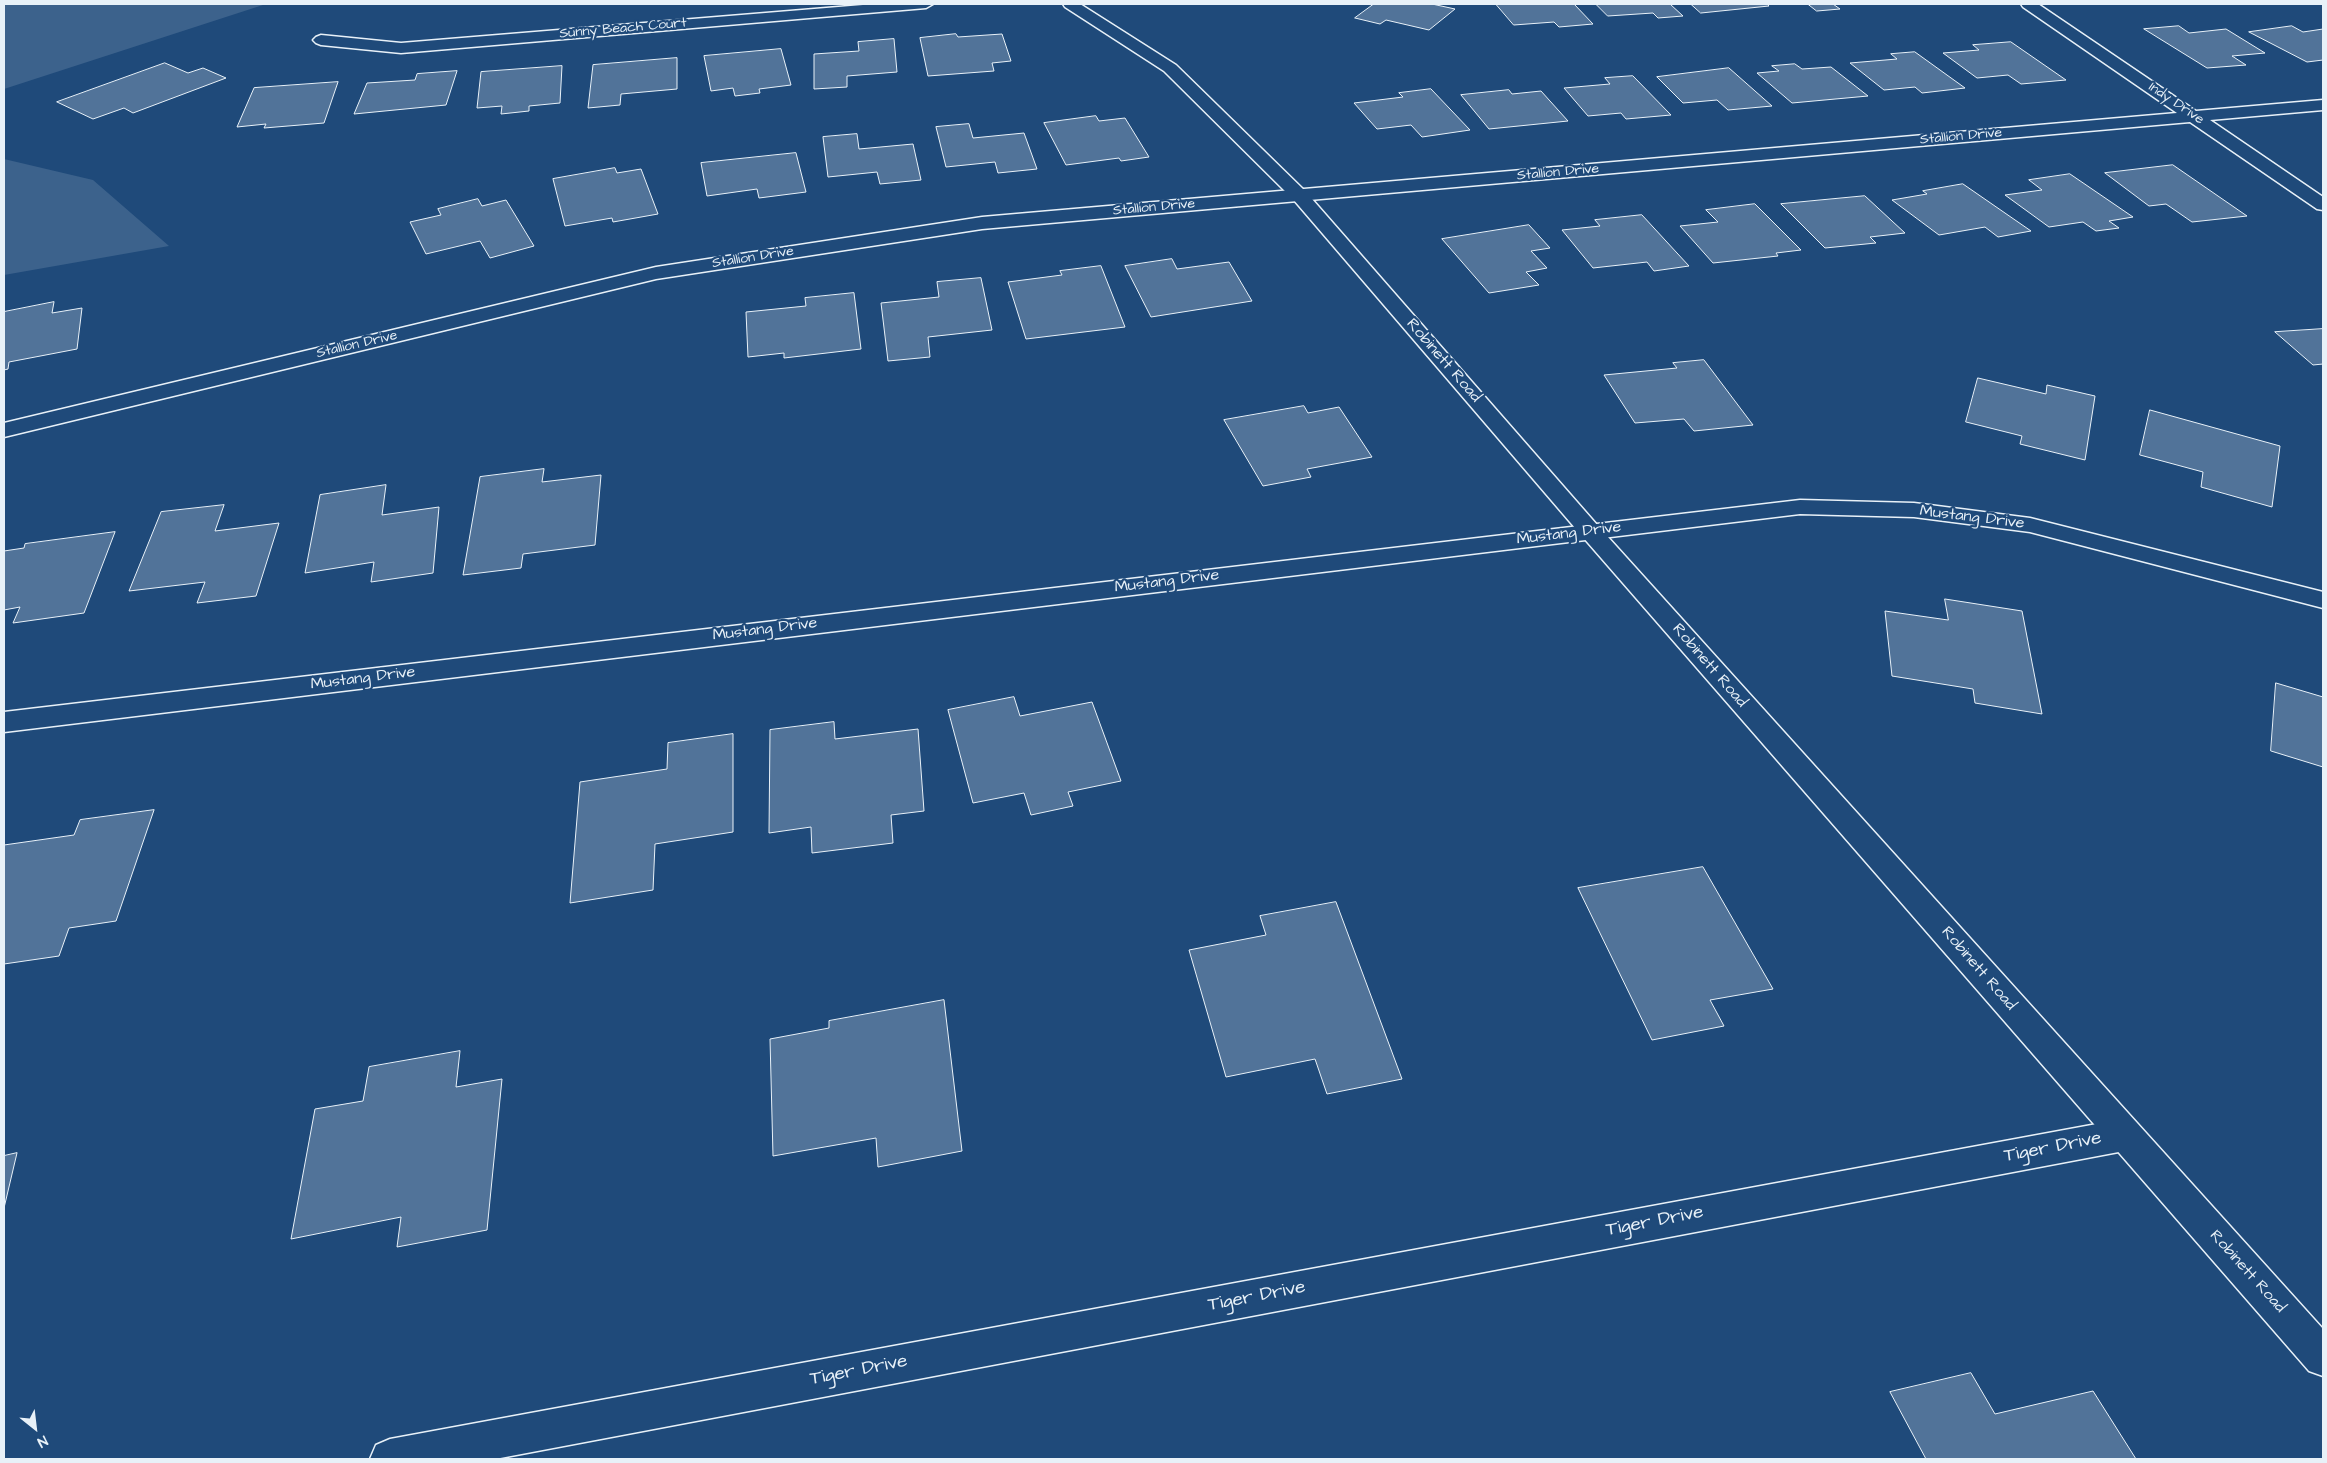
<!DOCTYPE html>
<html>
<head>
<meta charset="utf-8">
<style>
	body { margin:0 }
	#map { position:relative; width:2327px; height:1463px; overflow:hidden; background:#1f4a7a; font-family:"Architects Daughter",sans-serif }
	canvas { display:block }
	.frame { position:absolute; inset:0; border:5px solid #e8f1f8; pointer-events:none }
	.north { position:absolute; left:10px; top:1403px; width:50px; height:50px; -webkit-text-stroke:4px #1f4a7a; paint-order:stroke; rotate:151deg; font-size:14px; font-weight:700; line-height:20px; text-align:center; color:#e8f1f8 }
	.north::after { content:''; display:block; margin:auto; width:18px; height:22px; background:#e8f1f8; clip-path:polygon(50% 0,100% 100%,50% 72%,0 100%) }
</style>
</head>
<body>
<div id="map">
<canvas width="2327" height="1463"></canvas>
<div class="frame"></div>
<div class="north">N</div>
</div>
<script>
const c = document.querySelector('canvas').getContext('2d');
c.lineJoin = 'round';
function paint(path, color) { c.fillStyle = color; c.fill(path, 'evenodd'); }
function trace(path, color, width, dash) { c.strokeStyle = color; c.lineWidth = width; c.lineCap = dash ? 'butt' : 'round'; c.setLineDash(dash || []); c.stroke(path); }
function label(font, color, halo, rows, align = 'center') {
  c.font = font + ' "Architects Daughter",sans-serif'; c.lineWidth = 4.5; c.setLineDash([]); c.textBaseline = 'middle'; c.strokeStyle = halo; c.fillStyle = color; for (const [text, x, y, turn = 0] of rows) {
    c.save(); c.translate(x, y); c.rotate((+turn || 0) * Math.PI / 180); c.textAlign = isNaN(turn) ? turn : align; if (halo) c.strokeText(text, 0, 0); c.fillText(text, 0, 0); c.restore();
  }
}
const green = new Path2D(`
	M 4,4 L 266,4 L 4,89 Z
	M 4,159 L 93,180 L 169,246 L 4,275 Z`);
const building = new Path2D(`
	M 1374,4 L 1432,4 L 1455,9 L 1429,30 L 1386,20 L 1380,24 L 1355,18 Z
	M 1496,4 L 1574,4 L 1593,24 L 1559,27 L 1554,22 L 1514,25 Z
	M 1596,4 L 1670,4 L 1683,16 L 1658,18 L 1653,13 L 1608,16 Z
	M 1691,4 L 1767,4 L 1769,6 L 1701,13 Z
	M 1808,4 L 1833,4 L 1840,9 L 1817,11 Z
	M 2179,26 L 2189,33 L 2226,29 L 2265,53 L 2232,56 L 2246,65 L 2207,68 L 2144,29 Z
	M 2292,26 L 2303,32 L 2323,29 L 2323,60 L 2307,62 L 2249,32 Z
	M 956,34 L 958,37 L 1002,34 L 1011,61 L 992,63 L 994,71 L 928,76 L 920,38 Z
	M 894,39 L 897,72 L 847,76 L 847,87 L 814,89 L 814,54 L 859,51 L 858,42 Z
	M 2011,42 L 2066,80 L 2021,84 L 2008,75 L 1977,78 L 1943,53 L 1979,50 L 1973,45 Z
	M 781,49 L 791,85 L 759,89 L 760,93 L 735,96 L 733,88 L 711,91 L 704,56 Z
	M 1915,52 L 1965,88 L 1922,93 L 1915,87 L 1884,90 L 1850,63 L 1897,59 L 1891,54 Z
	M 677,58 L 677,89 L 621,94 L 620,105 L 588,108 L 593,65 Z
	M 165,63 L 188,73 L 203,68 L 226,78 L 133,113 L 124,108 L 93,119 L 57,102 Z
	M 1795,64 L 1802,69 L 1831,67 L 1868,96 L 1792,103 L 1757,73 L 1779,71 L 1772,66 Z
	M 562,66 L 560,103 L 529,106 L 529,111 L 501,114 L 502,106 L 477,108 L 481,72 Z
	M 1729,68 L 1772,106 L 1728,110 L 1717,100 L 1683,103 L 1657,77 Z
	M 457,71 L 446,105 L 354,114 L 367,83 L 415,80 L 417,74 Z
	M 1633,76 L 1671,115 L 1626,119 L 1621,113 L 1588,116 L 1564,88 L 1610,84 L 1605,78 Z
	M 338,82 L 324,123 L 264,128 L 266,124 L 237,127 L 254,88 Z
	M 1431,89 L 1470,130 L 1422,137 L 1411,125 L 1377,129 L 1354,103 L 1403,97 L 1399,93 Z
	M 1509,90 L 1512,94 L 1541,91 L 1568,121 L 1489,129 L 1461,95 Z
	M 1096,116 L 1099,121 L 1125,118 L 1149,157 L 1121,161 L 1119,158 L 1066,165 L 1044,123 Z
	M 969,124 L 973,138 L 1024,133 L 1037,169 L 998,173 L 995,162 L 946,167 L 936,127 Z
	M 857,134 L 859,149 L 913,144 L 921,180 L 880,184 L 877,172 L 828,177 L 823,137 Z
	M 796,153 L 806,192 L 759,198 L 757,189 L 707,196 L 701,163 Z
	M 2173,165 L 2247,216 L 2192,222 L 2166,204 L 2149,206 L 2105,173 Z
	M 615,168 L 617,173 L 641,169 L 658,214 L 613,222 L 612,218 L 565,226 L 553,179 Z
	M 2070,174 L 2133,217 L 2109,221 L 2119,228 L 2096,231 L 2083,222 L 2049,227 L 2005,195 L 2042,190 L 2029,180 Z
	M 1963,184 L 2031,231 L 1998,237 L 1985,227 L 1939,235 L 1892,200 L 1927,194 L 1923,191 Z
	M 1865,196 L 1905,233 L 1870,237 L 1876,243 L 1825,248 L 1781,204 Z
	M 478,199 L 482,206 L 506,200 L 534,246 L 490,258 L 480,241 L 426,254 L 410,222 L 441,215 L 438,209 Z
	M 1755,204 L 1801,250 L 1776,253 L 1778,256 L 1713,263 L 1680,226 L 1718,222 L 1706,210 Z
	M 1642,215 L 1689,266 L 1654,271 L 1647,262 L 1593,268 L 1562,230 L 1600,226 L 1595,220 Z
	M 1529,225 L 1550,248 L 1531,251 L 1547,268 L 1526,272 L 1539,285 L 1489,293 L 1442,239 Z
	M 1172,259 L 1177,269 L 1229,262 L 1252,301 L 1151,317 L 1125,266 Z
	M 1101,266 L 1125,327 L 1026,339 L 1008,282 L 1062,275 L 1060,271 Z
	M 981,278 L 992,330 L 928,337 L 930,357 L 888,361 L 881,303 L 939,297 L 937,282 Z
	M 854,293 L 861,349 L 784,358 L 784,353 L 748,357 L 746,312 L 806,306 L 805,298 Z
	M 54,302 L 52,313 L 82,308 L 77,349 L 9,362 L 8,369 L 4,370 L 4,312 Z
	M 2323,329 L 2323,364 L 2313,365 L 2275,332 Z
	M 1704,360 L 1753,425 L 1694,431 L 1684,419 L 1635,423 L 1604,375 L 1677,368 L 1673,363 Z
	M 1978,378 L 2046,394 L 2047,385 L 2095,396 L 2085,460 L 2020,444 L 2022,436 L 1966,422 Z
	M 1304,406 L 1308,413 L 1339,407 L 1372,457 L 1307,469 L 1311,477 L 1263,486 L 1224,420 Z
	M 2150,410 L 2280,446 L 2272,507 L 2201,487 L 2203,472 L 2140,455 Z
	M 544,469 L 542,482 L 601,475 L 595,545 L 523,554 L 521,568 L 463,575 L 480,477 Z
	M 386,485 L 382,515 L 439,507 L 433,573 L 371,582 L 374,562 L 305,573 L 320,495 Z
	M 224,505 L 215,531 L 279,523 L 256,596 L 197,603 L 205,582 L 129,591 L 161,512 Z
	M 115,532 L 84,613 L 13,623 L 20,607 L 4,610 L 4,551 L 24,548 L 25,544 Z
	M 1945,599 L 2022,611 L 2042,714 L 1975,703 L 1973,689 L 1892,676 L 1885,611 L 1948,620 Z
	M 2276,683 L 2323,697 L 2323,767 L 2271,751 Z
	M 1014,697 L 1020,716 L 1092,702 L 1121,781 L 1068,792 L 1073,806 L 1031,815 L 1024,793 L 973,803 L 948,710 Z
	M 834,722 L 835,739 L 918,729 L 924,811 L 891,815 L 893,843 L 812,853 L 811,827 L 769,833 L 770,730 Z
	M 733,734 L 733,832 L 655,844 L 653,890 L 570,903 L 580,782 L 667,769 L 668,743 Z
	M 154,810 L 116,921 L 69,928 L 59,956 L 4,964 L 4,845 L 74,835 L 80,820 Z
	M 1703,867 L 1773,989 L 1710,1000 L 1724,1026 L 1652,1040 L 1578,888 Z
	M 1336,902 L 1402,1079 L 1327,1094 L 1315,1059 L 1226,1077 L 1189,950 L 1266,935 L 1260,916 Z
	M 944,1000 L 962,1151 L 878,1167 L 876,1138 L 773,1156 L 770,1039 L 829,1028 L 829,1021 Z
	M 460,1051 L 456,1087 L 502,1079 L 487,1230 L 397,1247 L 401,1217 L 291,1239 L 315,1109 L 363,1101 L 369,1067 Z
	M 17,1153 L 4,1208 L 4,1156 Z
	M 1971,1373 L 1995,1414 L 2093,1391 L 2136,1459 L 1926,1459 L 1890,1392 Z`);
const minor = new Path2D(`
	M 875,4 L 933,4 L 926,8 L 401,53 L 321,45 L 316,43 L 313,40 L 316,37 L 321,35 L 401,43 Z
	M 2021,4 L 2038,4 L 2196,111 L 2323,100 L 2323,110 L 2210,120 L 2323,197 L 2323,210 L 2317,209 L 2190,122 L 982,229 L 656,279 L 4,437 L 4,423 L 656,267 L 982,217 L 2177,113 L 2023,7 Z
	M 1800,500 L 1914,503 L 2030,518 L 2323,592 L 2323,608 L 2030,532 L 1914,517 L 1800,514 L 4,732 L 4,712 Z
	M 2124,1119 L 2136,1124 L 2141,1135 L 2136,1146 L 2124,1151 L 495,1459 L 370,1459 L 376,1445 L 390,1439 Z`);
const tertiary = new Path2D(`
	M 1063,4 L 1080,4 L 1176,65 L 1305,191 L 1598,526 L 2323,1329 L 2323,1376 L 2309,1371 L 1582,536 L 1293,199 L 1164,71 L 1065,7 Z`);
const farStreetnames = [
	["Sunny Beach Court",623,29,-5],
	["Indy Drive",2176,104,34],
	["Stallion Drive",1961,137,-5],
	["Stallion Drive",1558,173,-5],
	["Stallion Drive",1154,208,-5],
	["Stallion Drive",753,258,-9],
	["Stallion Drive",357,345,-13]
];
const streetNames = [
	["Robinett Road",1443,361,49],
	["Mustang Drive",1972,518,7],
	["Mustang Drive",1569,534,-7],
	["Mustang Drive",1167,582,-7],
	["Mustang Drive",765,630,-7],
	["Robinett Road",1709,666,49],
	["Mustang Drive",363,679,-7],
	["Robinett Road",1978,969,49],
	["Robinett Road",2247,1272,48]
];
const nearStreetnames = [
	["Tiger Drive",2053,1148,-11],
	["Tiger Drive",1655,1222,-11],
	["Tiger Drive",1257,1297,-11],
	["Tiger Drive",859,1371,-11]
];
paint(green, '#3c628c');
paint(building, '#517399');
trace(building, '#e8f1f8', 1);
trace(minor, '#e8f1f8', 3);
trace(tertiary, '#e8f1f8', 3);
paint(minor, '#1f4a7a');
paint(tertiary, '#1f4a7a');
label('14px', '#e8f1f8', '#1f4a7a', farStreetnames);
label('16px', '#e8f1f8', '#1f4a7a', streetNames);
label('19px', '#e8f1f8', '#1f4a7a', nearStreetnames);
</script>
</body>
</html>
